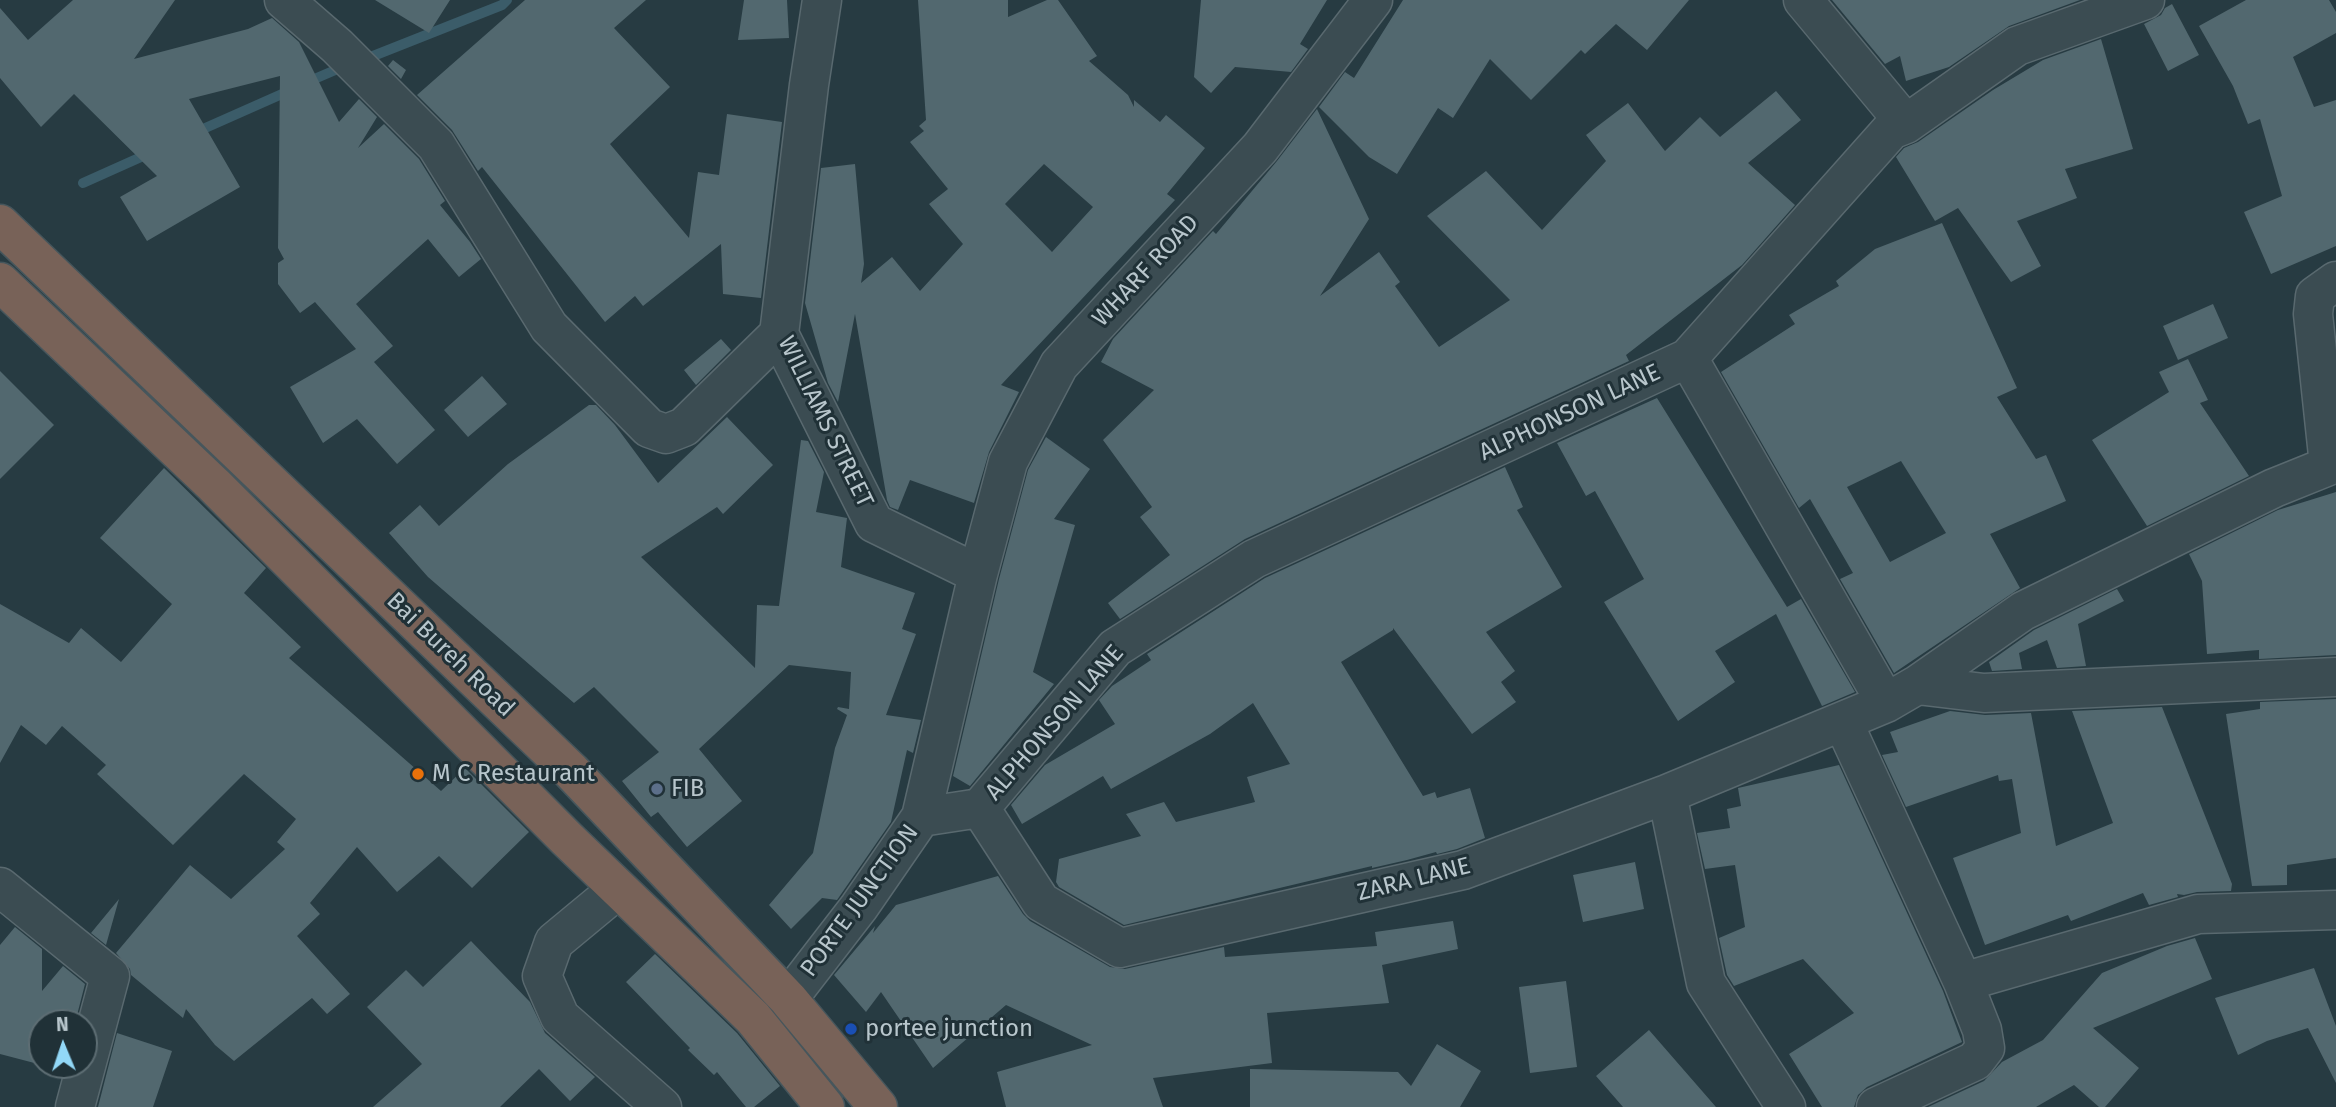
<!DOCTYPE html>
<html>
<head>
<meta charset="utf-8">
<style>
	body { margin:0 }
	#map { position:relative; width:2336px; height:1107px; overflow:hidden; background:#273b42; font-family:"Fira Sans",sans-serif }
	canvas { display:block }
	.north { position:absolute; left:28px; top:1009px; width:70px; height:70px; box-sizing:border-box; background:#203137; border:2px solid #5d6d73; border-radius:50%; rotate:358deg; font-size:19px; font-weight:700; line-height:28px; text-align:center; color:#b8c6cc }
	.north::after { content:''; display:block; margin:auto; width:24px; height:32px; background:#92d8f7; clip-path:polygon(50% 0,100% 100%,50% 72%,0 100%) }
</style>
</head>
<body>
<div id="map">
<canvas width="2336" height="1107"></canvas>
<div class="north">N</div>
</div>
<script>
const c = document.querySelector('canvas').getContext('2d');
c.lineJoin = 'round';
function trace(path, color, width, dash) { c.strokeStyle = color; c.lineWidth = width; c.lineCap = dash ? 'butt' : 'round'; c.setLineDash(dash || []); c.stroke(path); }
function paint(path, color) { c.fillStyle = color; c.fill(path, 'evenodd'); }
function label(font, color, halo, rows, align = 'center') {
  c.font = font + ' "Fira Sans",sans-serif'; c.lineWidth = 6; c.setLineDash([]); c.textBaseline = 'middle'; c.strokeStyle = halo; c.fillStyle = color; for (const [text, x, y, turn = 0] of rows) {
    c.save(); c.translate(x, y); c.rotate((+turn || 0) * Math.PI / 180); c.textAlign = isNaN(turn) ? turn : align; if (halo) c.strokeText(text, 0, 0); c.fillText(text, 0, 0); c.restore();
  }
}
const stream = new Path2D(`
	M 368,58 L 502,5 L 507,0
	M 305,83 L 340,68
	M 194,133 L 291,90
	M 83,183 L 150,153`);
const building = new Path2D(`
	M 73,0 L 175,0 L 134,59 L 248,29 L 272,18 L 299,42 L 339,122 L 359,99 L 377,117 L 358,148 L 384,124 L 419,159 L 445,201 L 440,205 L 470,242 L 481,259 L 459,277 L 428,239 L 356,304 L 393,346 L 374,362 L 435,430 L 397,464 L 357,419 L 323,443 L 290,387 L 356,349 L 315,302 L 300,313 L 278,284 L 278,263 L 284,259 L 278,248 L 280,76 L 189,99 L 240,187 L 147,241 L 120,197 L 157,176 L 74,94 L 41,127 L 0,78 L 0,8 L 28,40 Z
	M 375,0 L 450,0 L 429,33 Z
	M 525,0 L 646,0 L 614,28 L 670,87 L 610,144 L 689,238 L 698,172 L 719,175 L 727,114 L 782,122 L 761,298 L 723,294 L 721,244 L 643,306 L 635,296 L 605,322 L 482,167 L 478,171 L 452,130 L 417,95 Z
	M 744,0 L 787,0 L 789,38 L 738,40 Z
	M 918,0 L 1008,0 L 1008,17 L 1047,0 L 1058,0 L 1097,56 L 1089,61 L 1128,95 L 1134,107 L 1134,100 L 1160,122 L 1166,115 L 1205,148 L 1167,194 L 1175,200 L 1001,385 L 1019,392 L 989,452 L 974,503 L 910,480 L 898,510 L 890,507 L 887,500 L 855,314 L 838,402 L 828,383 L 805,303 L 821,168 L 855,164 L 864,264 L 861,283 L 892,257 L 920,291 L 963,244 L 929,204 L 948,189 L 910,142 L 924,131 L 919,126 L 926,120 ZM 1044,164 L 1093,207 L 1052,252 L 1005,204 Z
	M 1201,0 L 1327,0 L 1300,44 L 1308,49 L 1291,72 L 1235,67 L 1211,93 L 1194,77 Z
	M 1403,0 L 1689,0 L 1647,50 L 1616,24 L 1585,54 L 1581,50 L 1531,100 L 1490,59 L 1453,118 L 1438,108 L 1397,174 L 1369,157 L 1319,107 L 1345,72 L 1354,78 Z
	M 1832,0 L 2080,0 L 2009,26 L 1949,67 L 1906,81 L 1900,56 L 1885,64 Z
	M 2246,0 L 2329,0 L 2336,12 L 2336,33 L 2293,57 L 2314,107 L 2336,100 L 2336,246 L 2271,274 L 2244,212 L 2282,196 L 2260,119 L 2248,124 L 2233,86 L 2199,26 Z
	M 2172,4 L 2199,55 L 2168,71 L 2144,24 L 2161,15 L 2165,8 Z
	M 2101,39 L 2133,149 L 2065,169 L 2077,198 L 2017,221 L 2041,266 L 2011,282 L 1958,208 L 1935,221 L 1896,157 L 1904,148 L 1918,142 L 1993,90 L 2043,60 Z
	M 393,60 L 406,70 L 401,79 L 388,66 Z
	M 1776,91 L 1801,120 L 1748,163 L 1795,205 L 1742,265 L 1626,355 L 1629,361 L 1245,539 L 1120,619 L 1108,603 L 1170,555 L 1140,517 L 1152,507 L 1103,440 L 1154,390 L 1101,362 L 1113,339 L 1213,231 L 1216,234 L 1277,161 L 1317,109 L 1369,219 L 1320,296 L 1379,252 L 1400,282 L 1395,286 L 1439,347 L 1510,300 L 1427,216 L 1486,171 L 1542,230 L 1606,161 L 1586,135 L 1628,103 L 1665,151 L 1700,117 L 1720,137 Z
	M 1942,223 L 2017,388 L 1997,397 L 2036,459 L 2046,455 L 2066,501 L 1990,534 L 2020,588 L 1894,673 L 1840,579 L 1853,573 L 1810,499 L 1799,508 L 1721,372 L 1795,324 L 1789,315 L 1839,286 L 1836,281 L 1875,249 ZM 1901,461 L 1946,533 L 1890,562 L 1847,487 Z
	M 2213,304 L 2228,338 L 2178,360 L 2163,326 Z
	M 721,339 L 731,350 L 696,385 L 684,370 Z
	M 2188,359 L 2208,400 L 2200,403 L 2249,476 L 2147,526 L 2092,440 L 2169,392 L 2159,372 Z
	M 0,371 L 54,425 L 0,479 Z
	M 482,376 L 507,404 L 468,437 L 444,410 Z
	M 1657,398 L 1787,607 L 1801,599 L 1855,692 L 1822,706 L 1776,614 L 1715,651 L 1735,682 L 1678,721 L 1604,602 L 1644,579 L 1595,491 L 1586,496 L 1557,443 Z
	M 589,405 L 596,405 L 615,425 L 658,483 L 727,417 L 773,465 L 723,514 L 717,507 L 641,557 L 755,668 L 757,605 L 779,606 L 801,440 L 808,441 L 824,472 L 816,512 L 847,518 L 841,567 L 915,593 L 902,629 L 916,634 L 886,715 L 921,720 L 913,753 L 907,750 L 891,822 L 837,900 L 822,898 L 791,929 L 769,905 L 813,853 L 835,748 L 847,715 L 837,709 L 838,707 L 849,709 L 851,672 L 789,665 L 699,749 L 742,801 L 687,847 L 658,812 L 651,817 L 622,781 L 659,752 L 594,687 L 574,703 L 428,577 L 389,533 L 420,505 L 439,526 L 508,464 Z
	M 1046,437 L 1090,469 L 1054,519 L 1075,525 L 1033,672 L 1054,684 L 970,786 L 953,776 L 999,579 L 1028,470 Z
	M 1505,467 L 1523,507 L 1517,510 L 1562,587 L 1486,632 L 1515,671 L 1501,682 L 1516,702 L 1472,734 L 1393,628 L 1393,630 L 1341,662 L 1423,796 L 1435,792 L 1437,798 L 1470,788 L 1485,838 L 1457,849 L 1437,854 L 1436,852 L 1407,860 L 1372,868 L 1372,866 L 1124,925 L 1059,887 L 1056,882 L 1059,859 L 1141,836 L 1126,814 L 1164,802 L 1176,822 L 1255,802 L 1247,777 L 1290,764 L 1253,703 L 1210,734 L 1111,789 L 1103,776 L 1022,824 L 1011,805 L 1045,765 L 1115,724 L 1099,700 L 1112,686 L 1151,660 L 1147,654 L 1265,578 Z
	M 164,468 L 266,568 L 244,593 L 301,647 L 289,658 L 441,791 L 465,768 L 529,832 L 472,888 L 439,856 L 397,892 L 357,847 L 310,903 L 320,914 L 297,936 L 350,994 L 327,1014 L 312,998 L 234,1061 L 215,1045 L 186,1009 L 183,1018 L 131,975 L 130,969 L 116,953 L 190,865 L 231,899 L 285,849 L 277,842 L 296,819 L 244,774 L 173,845 L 97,774 L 106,765 L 62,726 L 46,745 L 21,725 L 0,763 L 0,604 L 69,643 L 81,628 L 121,662 L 172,604 L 100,538 Z
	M 2336,492 L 2336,655 L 2259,659 L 2259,650 L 2207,654 L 2202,581 L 2189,554 L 2278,510 Z
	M 2117,589 L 2124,601 L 2078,624 L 2086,666 L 2057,668 L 2047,640 L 2019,653 L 2022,669 L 1992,671 L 1989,662 L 2034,630 Z
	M 2336,699 L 2336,858 L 2287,865 L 2287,885 L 2252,886 L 2226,714 L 2260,709 L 2260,702 Z
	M 2162,707 L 2232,884 L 2231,891 L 2197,892 L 2184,895 L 2177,894 L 2178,897 L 2149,905 L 2143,893 L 2071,921 L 2068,915 L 1985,945 L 1953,858 L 2021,833 L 2012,779 L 1999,781 L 1998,775 L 1906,807 L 1882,755 L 1898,752 L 1890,732 L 1950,711 L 1985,715 L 2031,713 L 2056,846 L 2113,823 L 2072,711 Z
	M 1839,765 L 1943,991 L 1962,1042 L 1867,1087 L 1858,1095 L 1854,1107 L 1822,1107 L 1789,1054 L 1854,1013 L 1803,959 L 1734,986 L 1727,975 L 1719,938 L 1745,927 L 1735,865 L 1705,869 L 1697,833 L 1730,828 L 1727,809 L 1741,806 L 1738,788 Z
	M 1635,862 L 1644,909 L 1583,922 L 1573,875 Z
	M 998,876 L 1023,914 L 1030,921 L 1110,967 L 1125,969 L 1224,947 L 1225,957 L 1377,946 L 1375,932 L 1453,921 L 1458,949 L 1382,965 L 1389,1003 L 1267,1013 L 1272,1063 L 1153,1078 L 1163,1107 L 1006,1107 L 997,1072 L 1092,1045 L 1006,1005 L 933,1068 L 881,992 L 866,1012 L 834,975 L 875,926 L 873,933 L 896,905 Z
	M 119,899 L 106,945 L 91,933 Z
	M 15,927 L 42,949 L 42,991 L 63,966 L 85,984 L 75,1023 L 42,1023 L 42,1065 L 0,1054 L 0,945 Z
	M 2195,938 L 2212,979 L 2093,1028 L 2139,1068 L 2105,1107 L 2099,1107 L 2074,1085 L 2036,1107 L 1928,1107 L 1984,1081 L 2002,1062 L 2043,1040 L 2102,973 L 2167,946 Z
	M 471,941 L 530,1002 L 545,1033 L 595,1077 L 570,1101 L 539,1069 L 500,1107 L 373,1107 L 422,1064 L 367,1007 L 406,970 L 423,987 Z
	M 655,954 L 737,1033 L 780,1086 L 754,1107 L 746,1107 L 717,1072 L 714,1075 L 688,1050 L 690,1048 L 626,982 Z
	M 2314,968 L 2336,1026 L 2336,1083 L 2308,1028 L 2267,1041 L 2238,1055 L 2215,998 Z
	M 1566,981 L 1577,1067 L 1530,1073 L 1519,987 Z
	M 1649,1030 L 1716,1107 L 1623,1107 L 1596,1076 Z
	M 117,1033 L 172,1051 L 153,1107 L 98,1107 Z
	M 1437,1044 L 1481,1071 L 1460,1107 L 1250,1107 L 1250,1069 L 1398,1072 L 1411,1086 Z`);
const minor = new Path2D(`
	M 284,0 L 337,46 L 436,145 L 549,327 L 649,428 L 666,434 L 684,427 L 779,334
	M 822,0 L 809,85 L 779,334 L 874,523 L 978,574 L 921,817
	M 1803,0 L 1906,124
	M 1688,358 L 1886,703
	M 2329,465 L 2313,314 L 2315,296 L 2336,281
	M 978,574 L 1008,462 L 1059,365 L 1260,148 L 1373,0
	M 1917,685 L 1984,693 L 2336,677
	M 1843,722 L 1963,982 L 1982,1030 L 1985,1048 L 1975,1061 L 1876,1107
	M 1667,794 L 1706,983 L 1786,1107
	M 980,808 L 1041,902 L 1120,948 L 1463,870 L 1667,794 L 1886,703 L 1917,685 L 2023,611 L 2274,488 L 2336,463
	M 980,808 L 1115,648 L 1254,559 L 1688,358 L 1891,130 L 1906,124 L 2017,46 L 2145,0
	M 0,887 L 110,976 L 75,1107
	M 618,889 L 554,942 L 542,976 L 560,1017 L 662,1107
	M 1963,982 L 2198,914 L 2336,910
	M 788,999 L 859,907 L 921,817 L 980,808`);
const highway = new Path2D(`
	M 0,224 L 571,771 L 788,999 L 878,1107
	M 0,282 L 214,485 L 567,839 L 753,1018 L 825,1107`);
const markers = [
	[418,774,7,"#e8710a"],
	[657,789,7,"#5c6f8a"],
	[851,1029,7,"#1a4fb4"]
];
const streetNames = [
	["WHARF ROAD",1146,271,-47],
	["ALPHONSON LANE",1570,413,-25],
	["WILLIAMS STREET",825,422,64],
	["Bai Bureh Road",450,655,44],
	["ALPHONSON LANE",1055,723,-49],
	["ZARA LANE",1414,880,-14],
	["PORTE JUNCTION",860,901,-54]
];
const poiNames = [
	["M C Restaurant",432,774],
	["FIB",671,789],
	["portee junction",865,1029]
];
trace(stream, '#3b5c69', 10);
paint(building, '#52686f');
trace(minor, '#59696f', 41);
trace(highway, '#46565c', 41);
trace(minor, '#3b4c52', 38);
trace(highway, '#786258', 38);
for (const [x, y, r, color] of markers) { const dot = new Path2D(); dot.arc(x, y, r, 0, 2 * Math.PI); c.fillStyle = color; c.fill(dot); trace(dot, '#203137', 2.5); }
label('24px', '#b8c6cc', '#203137', streetNames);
label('24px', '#b8c6cc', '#203137', poiNames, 'left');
</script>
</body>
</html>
